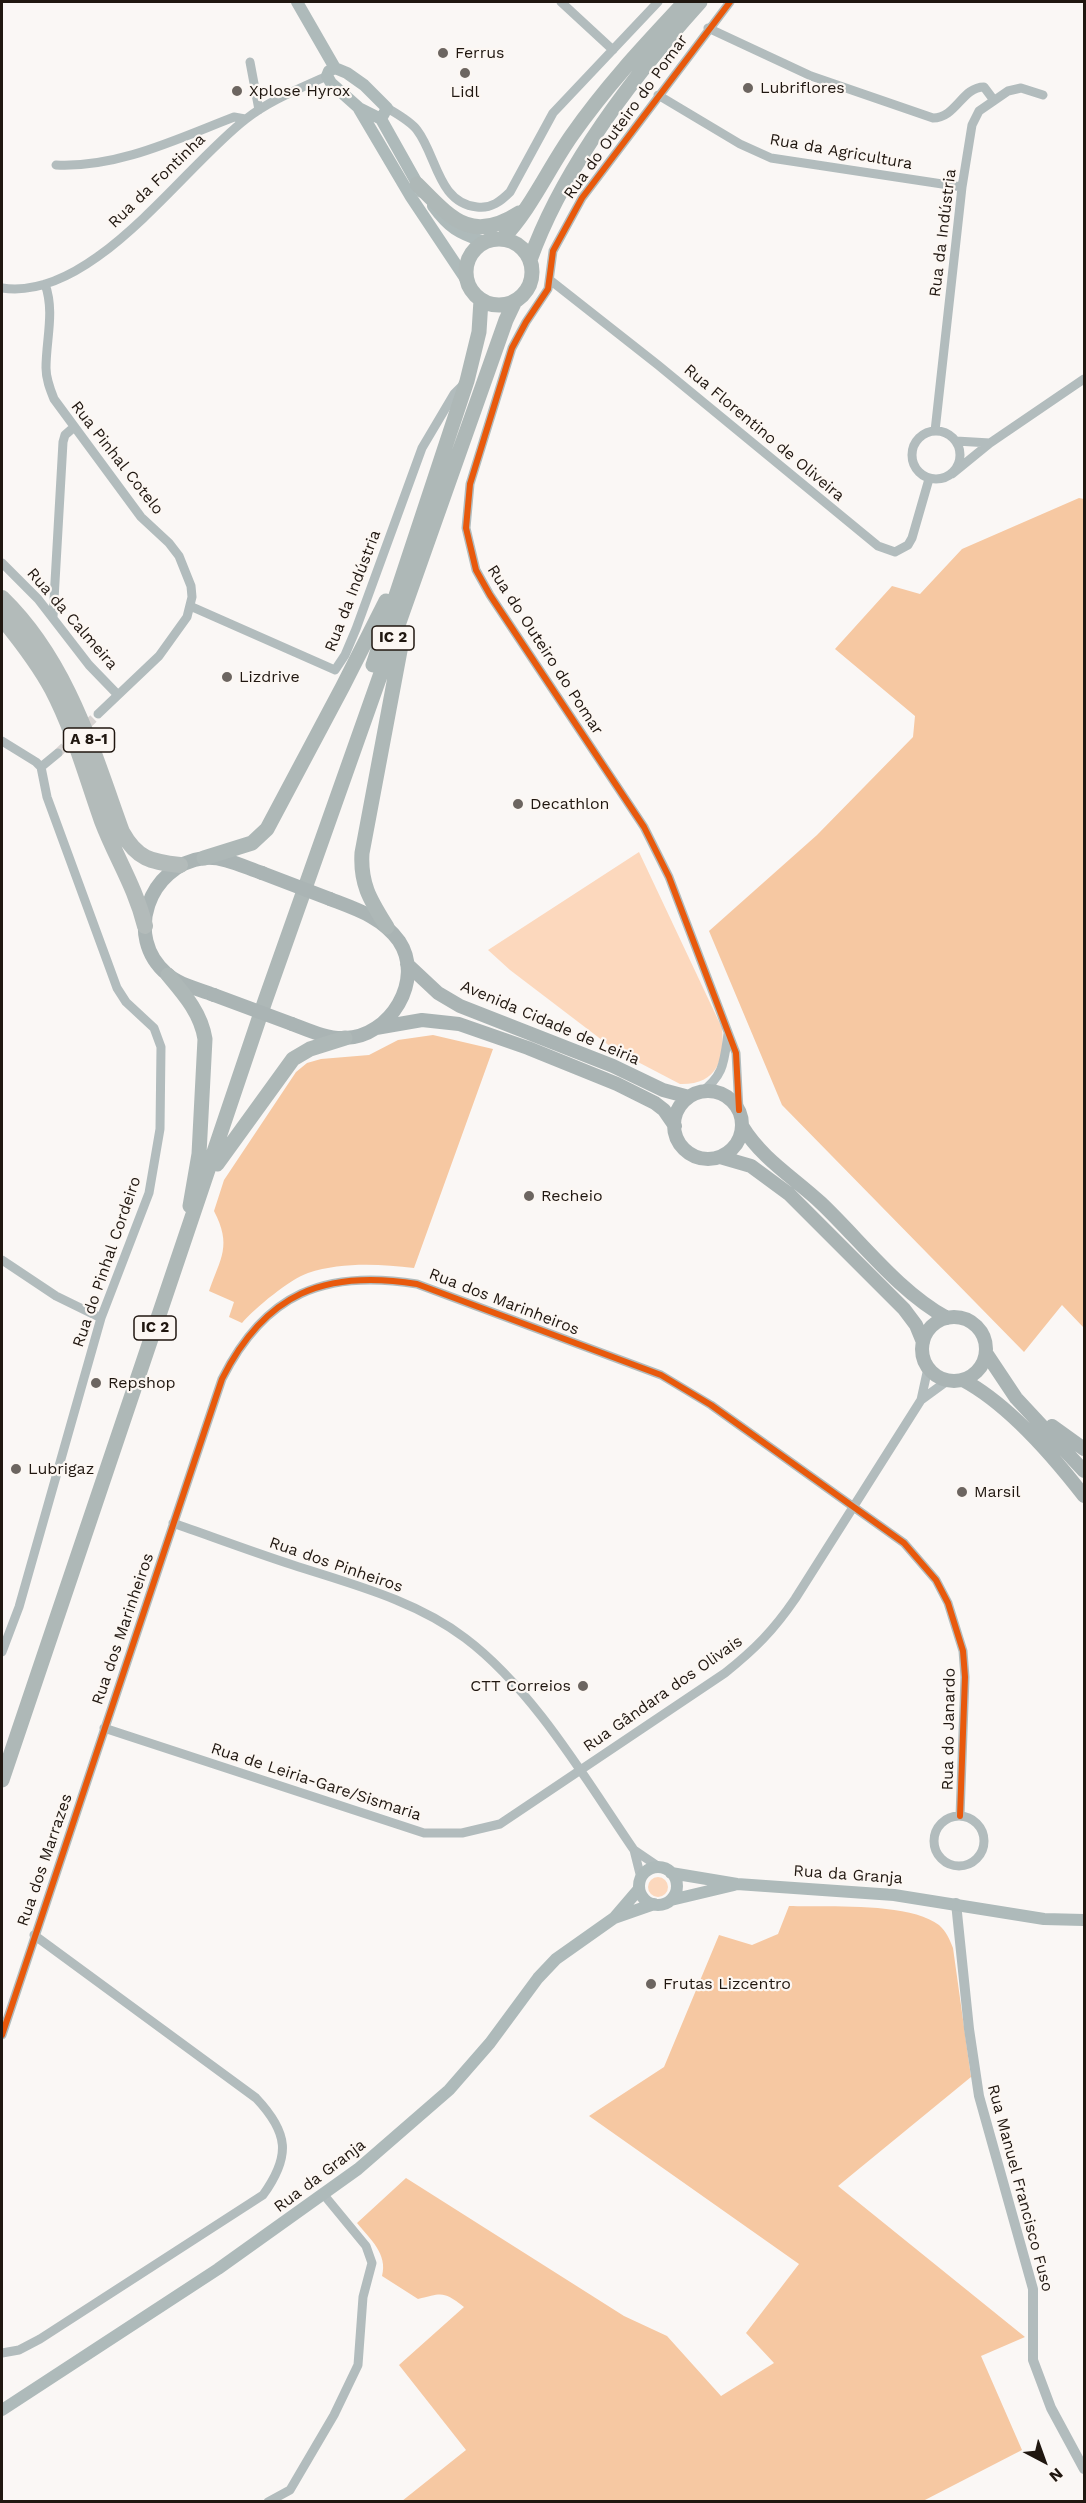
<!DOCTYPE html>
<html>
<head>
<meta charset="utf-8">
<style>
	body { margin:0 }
	#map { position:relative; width:1086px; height:2503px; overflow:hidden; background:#faf7f5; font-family:"Work Sans",sans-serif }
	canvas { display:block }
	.frame { position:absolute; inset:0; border:3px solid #201710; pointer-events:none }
	.north { position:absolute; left:1014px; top:2431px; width:60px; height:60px; -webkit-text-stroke:4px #fcf7f3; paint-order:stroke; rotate:139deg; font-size:16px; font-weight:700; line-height:24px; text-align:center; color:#201710 }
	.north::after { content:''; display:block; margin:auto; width:21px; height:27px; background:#201710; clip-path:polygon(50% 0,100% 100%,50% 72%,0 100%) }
</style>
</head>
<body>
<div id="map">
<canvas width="1086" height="2503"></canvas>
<div class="frame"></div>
<div class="north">N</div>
</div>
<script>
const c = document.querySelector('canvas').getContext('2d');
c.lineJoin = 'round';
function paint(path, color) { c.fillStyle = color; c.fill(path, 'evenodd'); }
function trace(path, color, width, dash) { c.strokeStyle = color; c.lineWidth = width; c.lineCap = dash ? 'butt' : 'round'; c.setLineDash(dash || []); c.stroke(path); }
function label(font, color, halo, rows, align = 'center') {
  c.font = font + ' "Work Sans",sans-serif'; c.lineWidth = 4.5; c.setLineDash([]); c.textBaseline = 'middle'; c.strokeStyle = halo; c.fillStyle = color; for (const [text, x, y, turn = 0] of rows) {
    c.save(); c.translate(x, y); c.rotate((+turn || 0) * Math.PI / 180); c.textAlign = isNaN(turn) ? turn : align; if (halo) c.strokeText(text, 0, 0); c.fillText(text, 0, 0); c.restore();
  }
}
const green = new Path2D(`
	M 639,852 L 722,1028 C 725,1060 717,1085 680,1084 L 615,1050 L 510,970 L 488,950 Z
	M648 1887a10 10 0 1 1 20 0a10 10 0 1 1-20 0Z`);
const forest = new Path2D(`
	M 1079,498 L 1084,499 L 1084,1328 L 1062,1305 L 1024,1352 L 782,1105 L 709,931 L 817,835 L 913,737 L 915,716 L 835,649 L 892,586 L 920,594 L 962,549 Z
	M 433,1035 L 493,1049 L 414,1268 C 379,1264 342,1262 308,1273 C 290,1279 255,1308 242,1323 L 229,1317 L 234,1302 L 209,1291 C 221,1257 232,1246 214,1211 L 224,1180 L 296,1072 L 307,1063 L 321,1059 L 369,1055 L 398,1040 Z
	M 789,1906 C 827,1907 910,1902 939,1925 C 946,1931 950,1940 953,1948 L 971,2077 L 838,2186 L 1025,2337 L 981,2356 L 1022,2450 L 923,2501 L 402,2501 L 466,2450 L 399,2365 L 464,2307 C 443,2291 443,2293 418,2299 L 382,2276 C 388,2254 370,2239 357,2223 L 406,2178 L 624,2316 L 667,2336 L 721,2396 L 774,2363 L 746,2333 L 799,2264 L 589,2116 L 664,2067 L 719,1935 L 752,1945 L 778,1934 Z`);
const minorTunnel = new Path2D(`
	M 58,753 L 98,714`);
const minor = new Path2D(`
	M 561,2 L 613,50
	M 730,2 L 582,198 L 553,251 L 548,289 L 526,322 L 512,348 L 470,484 L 466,528 L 476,570 L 490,595 L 644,827 L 669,877 L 736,1053 L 739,1110
	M 708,28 L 811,76 L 933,118 C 956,118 962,87 984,87 L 993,99
	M 250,62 L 259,110
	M 658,95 L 740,144 L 771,158 L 962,187
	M 387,108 C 397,114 410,121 417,130 C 437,156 438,203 477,207 C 491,209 501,201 510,192 L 553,113 L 658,2
	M 56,165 C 118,168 177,139 234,117 L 245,119
	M 550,280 L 658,365 L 878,546 L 895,552 L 908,545 L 912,538 L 929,479
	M 45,284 C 55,312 46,339 46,368 C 46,379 50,389 54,399 L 141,517 L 169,543 L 179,556 L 191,586 L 192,597 L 187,617 L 159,656 L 98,714
	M 2,288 C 92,302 182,168 246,119 C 270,100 299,89 327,76
	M912 455a24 24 0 1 1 48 0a24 24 0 1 1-48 0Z
	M 935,431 L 962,187 L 972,125 L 979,111 L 1008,91 L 1021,88 L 1043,95
	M 956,441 L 990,443
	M 952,474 L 990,443 L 1084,379
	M 2,563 L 38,599 L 89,665 L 118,695
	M 190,606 L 335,670 L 345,655 L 356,629 L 422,448 L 454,394 L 462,386
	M 53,617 L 63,442 L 65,435 L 73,428
	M 2,741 L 36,762 L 41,767 L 47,797 L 117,988 L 126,1002 L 154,1028 L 161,1047 L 160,1129 L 149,1193 L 101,1318 L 19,1607 L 2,1652
	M 41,767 L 58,753
	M 700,1093 C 724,1076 724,1062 728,1034
	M 2,1260 L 56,1296 L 101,1318
	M 921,1400 L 947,1381
	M 173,1523 C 213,1537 253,1552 293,1565 C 351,1584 415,1600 465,1638 C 533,1689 586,1780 634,1850 L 641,1878
	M 104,1728 L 424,1833 L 462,1833 L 500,1824 L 725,1673 C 755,1649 773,1631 795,1599 L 921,1400 L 928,1368
	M934 1841a25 25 0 1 1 50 0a25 25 0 1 1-50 0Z
	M 634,1850 L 659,1867
	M 2,2035 L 222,1379 C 265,1293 325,1269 417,1284 L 661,1375 L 711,1405 L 904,1543 L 936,1580 L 948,1603 L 963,1651 L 965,1677 L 960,1816
	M 2,2353 L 19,2350 L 40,2339 L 263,2195 C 291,2156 289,2133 256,2098 L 34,1935
	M 268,2502 L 290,2490 L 334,2415 L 358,2365 L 363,2297 L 372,2263 L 366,2246 L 324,2195`);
const tertiary = new Path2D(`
	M 956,1903 L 969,2029 L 979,2096 L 1033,2289 L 1033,2360 L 1051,2408 L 1084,2469`);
const secondary = new Path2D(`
	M 297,2 L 335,68 L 347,73 L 364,85 L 387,108 L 381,119
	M 335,68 L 329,71 L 327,76 L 331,83 L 359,108 L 381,119 L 422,192
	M 359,109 L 411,197 L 467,281
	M 433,206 C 449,228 458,233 484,242
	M639 1886a19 19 0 1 1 38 0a19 19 0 1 1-38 0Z
	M 671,1873 L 737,1884 L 894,1895 L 1044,1919 L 1084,1920
	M 671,1900 L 734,1885
	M 615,1917 L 639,1889
	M 2,2410 L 218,2269 L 358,2169 L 449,2090 L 490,2043 L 538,1978 L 556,1959 L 614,1918 L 654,1904`);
const primary = new Path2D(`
	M 407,964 L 438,993 L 460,1006 L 613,1066 L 663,1090 L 689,1097
	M 214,995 C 199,989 179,985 167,974 C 123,937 149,865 204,858 C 223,856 244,867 262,873
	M 292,1024 C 308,1030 327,1039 345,1038 C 390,1037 425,980 399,941 C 382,917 356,909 330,899
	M 376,1028 L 422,1020 L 459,1024 L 528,1048 L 617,1084 L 655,1103 L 664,1110 L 675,1126
	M674 1125a34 34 0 1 1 68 0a34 34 0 1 1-68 0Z
	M 742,1126 C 762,1159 793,1177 821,1203 C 861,1241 898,1291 947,1318
	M 720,1157 L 751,1166 L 789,1194 L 904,1309 L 916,1325 L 923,1342
	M922 1349a32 32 0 1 1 64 0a32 32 0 1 1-64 0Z
	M 986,1353 L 1016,1398 L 1084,1471
	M 963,1380 C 1008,1404 1053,1456 1084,1496
	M 1052,1426 L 1084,1449`);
const trunk = new Path2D(`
	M 417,184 C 451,218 471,244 519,213
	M466 272a33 33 0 1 1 66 0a33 33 0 1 1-66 0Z
	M 502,239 C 531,209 548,169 572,135 C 607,85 644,46 685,2
	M 530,260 C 563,168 635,74 700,2
	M 373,665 L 467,381 L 479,332 L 481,300
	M 204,858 L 252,843 L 267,829 L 343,686 L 386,601
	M 387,927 C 371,901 360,885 362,853 L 402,640
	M 168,975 C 184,994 201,1013 205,1039 L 199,1154 L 190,1206
	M 217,1164 L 293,1059 L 310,1049 L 345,1038
	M 2,1780 L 265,1001 L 506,320 L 515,301`);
const motorway = new Path2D(`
	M 2,598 C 67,661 92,749 122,832 C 137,859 151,862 180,865
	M 2,618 C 20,640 38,663 52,689 C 74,731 86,776 102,821 C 116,858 135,886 145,926`);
const primaryBridge = new Path2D(`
	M 262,873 L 330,899
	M 214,995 L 292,1024`);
const cycleway = new Path2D(`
	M 730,2 L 582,198 L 553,251 L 548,289 L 526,322 L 512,348 L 470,484 L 466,528 L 476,570 L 490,595 L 644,827 L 669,877 L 736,1053 L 739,1110
	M 2,2035 L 222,1379 C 265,1293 325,1269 417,1284 L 661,1375 L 711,1405 L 904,1543 L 936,1580 L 948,1603 L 963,1651 L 965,1677 L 960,1816`);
const markers = [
	[443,53,6,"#6c6560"],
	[465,73,6,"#6c6560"],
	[748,88,6,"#6c6560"],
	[237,91,6,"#6c6560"],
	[227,677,6,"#6c6560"],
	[518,804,6,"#6c6560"],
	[529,1196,6,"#6c6560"],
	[96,1383,6,"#6c6560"],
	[16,1469,6,"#6c6560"],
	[962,1492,6,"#6c6560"],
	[583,1686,6,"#6c6560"],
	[651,1984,6,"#6c6560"]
];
const shields = [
	[393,638,42],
	[89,740,51],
	[155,1328,42]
];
const shieldNames = [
	["IC 2",393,638],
	["A 8-1",89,740],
	["IC 2",155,1328]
];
const poiNames = [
	["Ferrus",455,53],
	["Lubriflores",760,88],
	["Xplose Hyrox",249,91],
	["Lidl",465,92,"center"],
	["Lizdrive",239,677],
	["Decathlon",530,804],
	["Recheio",541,1196],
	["Repshop",108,1383],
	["Lubrigaz",28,1469],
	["Marsil",974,1492],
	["CTT Correios",571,1686,"right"],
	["Frutas Lizcentro",663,1984]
];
const streetNames = [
	["Rua do Outeiro do Pomar",626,117,-54],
	["Rua da Agricultura",841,152,10],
	["Rua da Fontinha",157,181,-44],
	["Rua da Indústria",943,233,-83],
	["Rua Florentino de Oliveira",764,433,40],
	["Rua Pinhal Cotelo",117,458,52],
	["Rua da Indústria",353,591,-69],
	["Rua da Calmeira",72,619,49],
	["Rua do Outeiro do Pomar",545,650,57],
	["Avenida Cidade de Leiria",550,1023,23],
	["Rua do Pinhal Cordeiro",107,1262,-71],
	["Rua dos Marinheiros",504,1302,21],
	["Rua dos Pinheiros",336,1565,19],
	["Rua dos Marinheiros",123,1629,-71],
	["Rua Gândara dos Olivais",663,1694,-35],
	["Rua do Janardo",949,1729,-89],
	["Rua de Leiria-Gare/Sismaria",316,1782,18],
	["Rua dos Marrazes",45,1860,-71],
	["Rua da Granja",848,1875,4],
	["Rua da Granja",320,2176,-37],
	["Rua Manuel Francisco Fuso",1020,2188,75]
];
paint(green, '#fcd8bd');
paint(forest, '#f6c8a2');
trace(minorTunnel, '#d9d5d3', 9, [9, 4.5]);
trace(minor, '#b2bcbd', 9);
trace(tertiary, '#b2bcbd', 10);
trace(secondary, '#aebaba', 12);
trace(primary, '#aab4b4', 14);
trace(trunk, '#aeb8b7', 15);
trace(motorway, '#b3bbba', 16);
trace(primaryBridge, '#aab4b4', 14);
trace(cycleway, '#e8590c', 6);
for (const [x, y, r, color] of markers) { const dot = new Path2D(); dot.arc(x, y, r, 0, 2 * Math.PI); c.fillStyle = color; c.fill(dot); trace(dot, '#fcf7f3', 2); }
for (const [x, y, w] of shields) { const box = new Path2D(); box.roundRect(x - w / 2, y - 12, w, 24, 4.5); c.fillStyle = '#fcf7f3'; c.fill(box); trace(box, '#201710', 1.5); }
label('bold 15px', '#201710', null, shieldNames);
label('16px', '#201710', '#fcf7f3', poiNames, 'left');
label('16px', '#201710', '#fcf7f3', streetNames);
</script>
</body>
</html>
